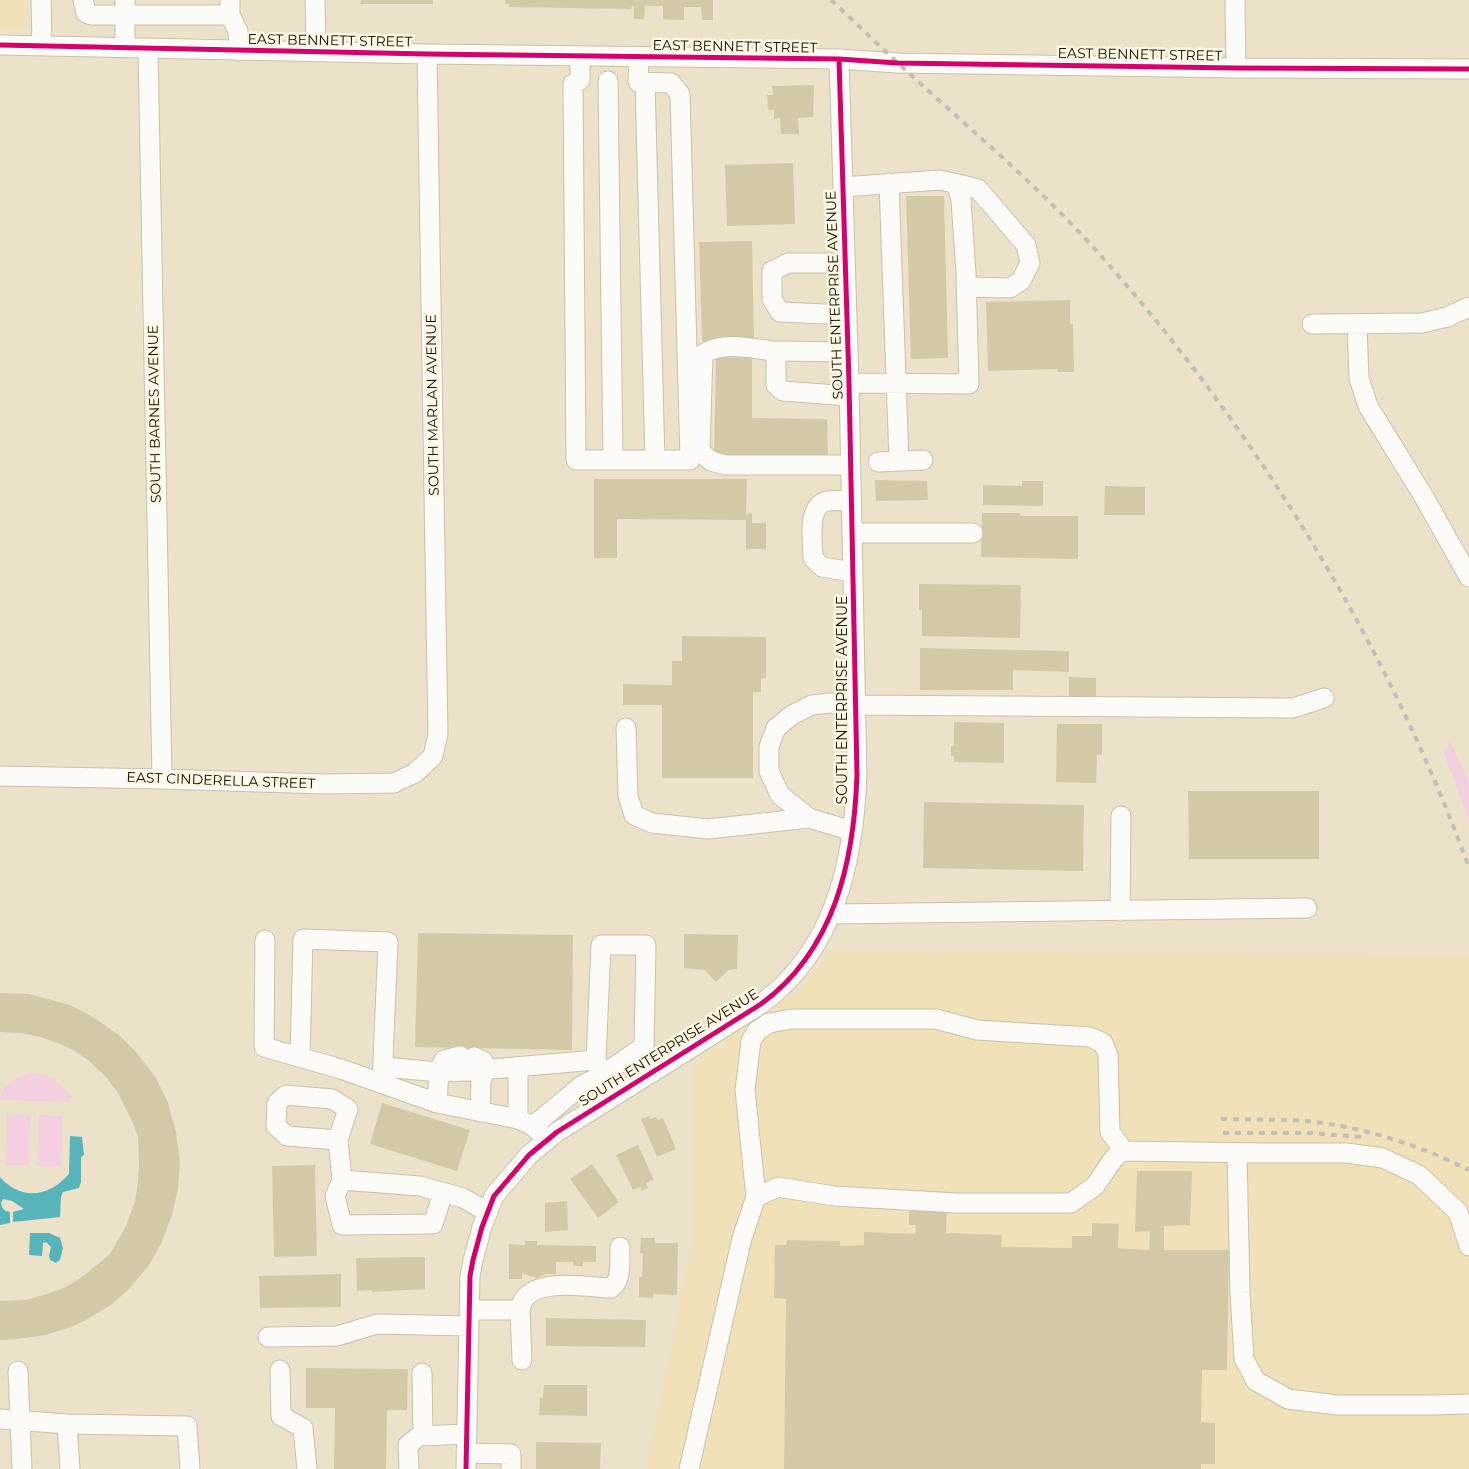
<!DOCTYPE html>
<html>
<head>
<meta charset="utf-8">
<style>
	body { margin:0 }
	canvas { display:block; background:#ebe2c9 }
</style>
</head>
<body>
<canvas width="1469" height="1469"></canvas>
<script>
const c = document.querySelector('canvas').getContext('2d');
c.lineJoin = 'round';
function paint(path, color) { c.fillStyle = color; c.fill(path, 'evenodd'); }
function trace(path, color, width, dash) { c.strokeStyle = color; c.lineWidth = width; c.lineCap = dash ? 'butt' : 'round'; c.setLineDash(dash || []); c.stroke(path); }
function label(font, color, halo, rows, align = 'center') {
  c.font = font + ' Montserrat,sans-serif'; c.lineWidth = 5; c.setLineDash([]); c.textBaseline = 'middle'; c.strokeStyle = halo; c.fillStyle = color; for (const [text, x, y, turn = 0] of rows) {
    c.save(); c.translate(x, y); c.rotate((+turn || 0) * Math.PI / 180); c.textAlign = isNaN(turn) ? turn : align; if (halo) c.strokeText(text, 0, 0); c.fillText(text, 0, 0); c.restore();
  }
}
const built = new Path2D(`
	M 0,0 L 26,0 L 27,29 L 0,29 Z
	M 830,952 L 1468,955 L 1469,960 L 1469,1469 L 647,1469 L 693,1242 L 693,1063 L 800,990 Z`);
const green = new Path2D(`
	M 1450,741 L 1469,782 L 1469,822 L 1444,753 Z
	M 33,1073 C 50,1074 60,1083 71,1096 L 70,1102 L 0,1100 C 1,1085 19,1075 33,1073 Z
	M 7,1114 L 30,1115 L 29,1165 L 5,1165 Z
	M 39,1115 L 63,1116 L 61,1167 L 37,1166 Z`);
const water = new Path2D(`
	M 70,1136 L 82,1137 L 84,1155 L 81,1157 L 81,1182 L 79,1188 L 63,1192 L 61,1197 L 60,1217 L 13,1222 L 13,1212 L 24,1209 L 12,1201 L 3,1199 L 1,1203 C 2,1209 4,1211 10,1212 L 10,1223 L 0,1225 L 0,1177 C 21,1201 49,1197 69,1174 Z
	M 30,1233 L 49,1233 L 60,1238 L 63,1248 L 60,1260 L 56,1263 L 50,1260 L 49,1256 L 51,1247 L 46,1242 L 43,1243 L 42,1256 L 29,1255 Z`);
const building = new Path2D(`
	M 361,0 L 433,0 L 433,4 L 360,4 Z
	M 505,0 L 713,0 L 713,20 L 702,20 L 701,7 L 684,7 L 684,20 L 663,19 L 663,6 L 645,6 L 644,19 L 634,19 L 634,6 L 632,6 L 631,9 L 509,7 L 509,4 L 505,4 Z
	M 814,85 L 813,117 L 798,118 L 799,134 L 781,134 L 780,118 L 774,119 L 774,110 L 768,110 L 767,95 L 773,95 L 772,86 Z
	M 793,163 L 795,224 L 727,226 L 725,165 Z
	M 906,196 L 944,196 L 948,358 L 911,359 Z
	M 752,241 L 754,339 L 702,341 L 699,242 Z
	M 1070,300 L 1070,324 L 1073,324 L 1074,372 L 1058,372 L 1057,369 L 988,371 L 986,302 Z
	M 716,357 L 752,358 L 752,418 L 827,419 L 828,456 L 714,455 Z
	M 594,479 L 747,479 L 746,514 L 752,513 L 752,523 L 766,523 L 766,549 L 746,549 L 746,520 L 617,519 L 617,558 L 594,558 Z
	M 875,480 L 927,481 L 928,500 L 876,501 Z
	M 1022,481 L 1043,481 L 1043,506 L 983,505 L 983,485 L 1022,486 Z
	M 1105,486 L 1145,487 L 1145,515 L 1104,515 Z
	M 982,513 L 1020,513 L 1020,516 L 1078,516 L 1078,559 L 981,557 Z
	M 919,584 L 1021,585 L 1020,638 L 922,636 L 922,610 L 919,610 Z
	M 682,636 L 766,637 L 766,678 L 761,679 L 761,692 L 753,692 L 753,778 L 662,778 L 662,705 L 623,705 L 623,684 L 672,685 L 672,661 L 682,661 Z
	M 920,648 L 1069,651 L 1069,672 L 1013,670 L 1013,690 L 920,690 Z
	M 1069,677 L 1096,678 L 1096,699 L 1069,698 Z
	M 954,722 L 1004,723 L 1004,763 L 954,762 L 954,756 L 951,756 L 951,746 L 954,746 Z
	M 1057,724 L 1102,724 L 1102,755 L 1097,755 L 1096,783 L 1056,782 Z
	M 1188,791 L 1319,791 L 1319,859 L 1189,859 Z
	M 924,802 L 1084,805 L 1083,871 L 923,868 Z
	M 418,933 L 573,935 L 572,1050 L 415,1047 Z
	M 684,934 L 738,935 L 737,969 L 728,970 L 716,982 L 705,970 L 684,968 Z
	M 0,993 L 29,994 L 70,1005 L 93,1017 L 119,1035 L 137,1053 L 156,1078 L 168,1103 L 176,1132 L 180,1163 L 178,1189 L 172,1215 L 161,1244 L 149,1265 L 129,1289 L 111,1305 L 86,1320 L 68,1328 L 42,1336 L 5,1340 L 0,1340 L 0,1301 L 25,1300 L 44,1295 L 66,1287 L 86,1274 L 110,1254 L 125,1228 L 135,1202 L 138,1182 L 139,1166 L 138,1137 L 133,1123 L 118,1093 L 106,1077 L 88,1060 L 73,1050 L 58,1043 L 40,1037 L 21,1033 L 0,1032 Z
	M 382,1103 L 470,1130 L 457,1171 L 370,1144 Z
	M 649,1116 L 650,1119 L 656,1117 L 658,1120 L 663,1118 L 676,1149 L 657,1157 L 641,1119 Z
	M 638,1145 L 654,1180 L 646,1183 L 648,1188 L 642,1191 L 640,1187 L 633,1190 L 616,1155 Z
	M 592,1164 L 619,1202 L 598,1218 L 570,1179 Z
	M 315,1165 L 317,1256 L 274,1257 L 272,1166 Z
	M 1137,1171 L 1192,1171 L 1190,1225 L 1164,1226 L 1164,1250 L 1229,1250 L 1227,1370 L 1202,1370 L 1201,1422 L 1215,1423 L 1215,1464 L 1201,1464 L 1201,1469 L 784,1469 L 786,1299 L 774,1298 L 775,1245 L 786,1245 L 787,1240 L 840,1241 L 840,1246 L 864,1245 L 864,1232 L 915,1234 L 916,1225 L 909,1225 L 909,1209 L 947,1208 L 946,1233 L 1002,1235 L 1001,1247 L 1072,1248 L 1072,1236 L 1092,1236 L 1092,1223 L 1119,1224 L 1118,1248 L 1149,1250 L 1150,1231 L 1135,1232 Z
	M 567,1201 L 568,1230 L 545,1232 L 545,1203 Z
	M 641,1238 L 655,1238 L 655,1243 L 678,1243 L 677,1295 L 653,1294 L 653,1298 L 639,1297 L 639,1277 L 642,1277 L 643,1254 L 640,1253 Z
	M 525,1241 L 537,1241 L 537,1245 L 596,1246 L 596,1262 L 583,1262 L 583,1266 L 573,1266 L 573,1262 L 556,1262 L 556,1274 L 546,1274 L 537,1278 L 522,1273 L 522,1279 L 509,1279 L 509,1244 L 525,1245 Z
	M 425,1257 L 425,1289 L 372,1292 L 372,1290 L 357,1291 L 356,1258 Z
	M 341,1274 L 341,1307 L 260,1308 L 259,1276 Z
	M 546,1318 L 646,1320 L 645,1347 L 546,1346 Z
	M 306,1368 L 408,1369 L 407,1410 L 387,1410 L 386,1469 L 334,1469 L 335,1408 L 306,1408 Z
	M 544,1385 L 587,1385 L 587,1416 L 539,1415 L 540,1398 L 543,1398 Z
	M 536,1442 L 601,1443 L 600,1469 L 536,1469 Z`);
const minor = new Path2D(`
	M 41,0 L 42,46
	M 83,0 L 86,13 L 91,15 L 230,15
	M 125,0 L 125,48
	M 230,0 L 230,15 L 238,31 L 239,51
	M 315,0 L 316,52
	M 1235,0 L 1236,68
	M 0,45 L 427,54 L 839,59 L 897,63 L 1236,68 L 1469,69
	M 148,49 L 162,779
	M 580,56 L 580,80 L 573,84 L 576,460 L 690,460 L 680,94 L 671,83 L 638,82 L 639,57
	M 608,81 L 613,460
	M 645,82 L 655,460
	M 889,183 L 899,461
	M 954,183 L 978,189 L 1026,245 L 1030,263 L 1021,281 L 1010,288 L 966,287
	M 843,187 L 939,180 L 954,183 L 958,189 L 961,200 L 966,273 L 969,384 L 849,383
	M 845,263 L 788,263 L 772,271 L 772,299 L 780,312 L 847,315
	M 1312,324 L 1422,323 L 1447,317 L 1469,307
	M 1357,324 L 1359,378 L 1368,406 L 1424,497 L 1469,577
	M 779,352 C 755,349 724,340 703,354 L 700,451 L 711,461 L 725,465 L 850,465
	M 848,352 L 780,351 L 776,356 L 776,385 L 783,391 L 849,396
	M 878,462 L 923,460
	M 851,501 C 843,501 835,500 827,501 C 806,506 813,543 813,558 L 822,567 L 853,572
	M 852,533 L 973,533
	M 626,728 L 628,796 L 634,815 L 652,823 L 708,829 L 809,818
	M 0,776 L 162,779 L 325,784 L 394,783 L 415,773 L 433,756 L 438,734 L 437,678 L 427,54
	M 852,831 L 809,818 L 780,795 L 769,771 L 769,747 L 776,728 L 792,715 L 812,705 L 829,703 L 856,705 L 1293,708 L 1324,698
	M 1120,911 L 1121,816
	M 831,914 L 1307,908
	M 265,940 L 264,1047 L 341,1069 L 437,1103 L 518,1119 L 533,1126
	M 601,945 L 646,945 L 644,1046 L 601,1076 L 596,1060 Z
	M 300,1057 L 303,939 L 388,942 L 382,1083
	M 474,1057 L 483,1061 L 485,1071 L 481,1081 L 480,1112
	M 384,1067 L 439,1072 L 468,1071 L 596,1060
	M 437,1103 L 439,1072 L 444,1060 L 460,1056
	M 518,1119 L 518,1067
	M 541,1134 L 533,1126 L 581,1086 L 601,1076 L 608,1086
	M 338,1140 L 287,1136 L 276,1126 L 277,1103 L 286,1095 L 332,1099 L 348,1109 L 338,1140 L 342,1180
	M 1237,1153 L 1240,1292 L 1244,1359 L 1256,1381 L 1288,1399 L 1338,1405 L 1432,1405 L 1469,1404
	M 443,1193 L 433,1224 L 342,1225 L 335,1196 L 342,1180 L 420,1186 L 463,1198 L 488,1212
	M 756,1197 L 745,1090 L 751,1041 L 757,1031 L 769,1023 L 792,1019 L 936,1019 L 977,1030 L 1090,1037 L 1103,1043 L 1108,1055 L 1110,1132 L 1124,1151
	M 469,1310 L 520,1310 C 521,1306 522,1302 524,1299 C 539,1278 588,1287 611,1288 C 623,1280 619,1260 620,1247
	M 520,1310 L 522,1360
	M 268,1337 L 337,1336 L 377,1324 L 468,1326
	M 280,1370 L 281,1416 L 303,1428 L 307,1469
	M 18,1371 L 22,1469
	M 422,1373 L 423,1435
	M 0,1419 L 67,1424 L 187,1426 L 190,1469
	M 67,1424 L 70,1469
	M 466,1453 L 511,1454 L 511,1469
	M 409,1469 L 408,1445 L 419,1436 L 467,1434
	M 466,1469 L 470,1276 L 473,1260 L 482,1227 L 494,1196 L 529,1155 L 557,1132 L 761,1004 C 835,950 854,861 857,775 L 849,383 L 839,59
	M 689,1469 L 742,1238 L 756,1197 L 778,1187 L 834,1196 L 957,1203 L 1071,1203 L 1095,1186 L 1114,1158 L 1124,1151 L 1264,1153 L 1346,1153 L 1383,1158 L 1419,1175 L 1458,1212 L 1469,1246`);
const rail = new Path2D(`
	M 831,0 C 854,21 876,43 899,64 C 965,125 1034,182 1094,248 C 1253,425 1388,644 1469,868
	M 1221,1119 C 1249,1120 1277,1119 1305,1121 C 1361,1126 1419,1145 1469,1170
	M 1223,1133 L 1309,1133 L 1361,1137`);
const cycleway = new Path2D(`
	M 0,45 L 427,54 L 839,59 L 897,63 L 1236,68 L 1469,69
	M 466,1469 L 470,1276 L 473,1260 L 482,1227 L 494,1196 L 529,1155 L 557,1132 L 761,1004 C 835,950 854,861 857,775 L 849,383 L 839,59`);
const streetNames = [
	["EAST BENNETT STREET",330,41,1],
	["EAST BENNETT STREET",735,47,1],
	["EAST BENNETT STREET",1140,55,1],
	["SOUTH ENTERPRISE AVENUE",835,295,-92],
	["SOUTH MARLAN AVENUE",433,405,-91],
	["SOUTH BARNES AVENUE",155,414,-91],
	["SOUTH ENTERPRISE AVENUE",843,700,-90],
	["EAST CINDERELLA STREET",221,781,2],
	["SOUTH ENTERPRISE AVENUE",669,1048,-32]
];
paint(built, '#f0e1b8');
paint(green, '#f3cfe0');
paint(water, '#57b4ba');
paint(building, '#d4c9a7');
trace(minor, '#c8c1ad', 21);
trace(minor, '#fcfbf7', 19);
trace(rail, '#c2bfb9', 4, [6, 6]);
trace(cycleway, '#d6006c', 5);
label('14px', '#140e01', '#fdf7e4', streetNames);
</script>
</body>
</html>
